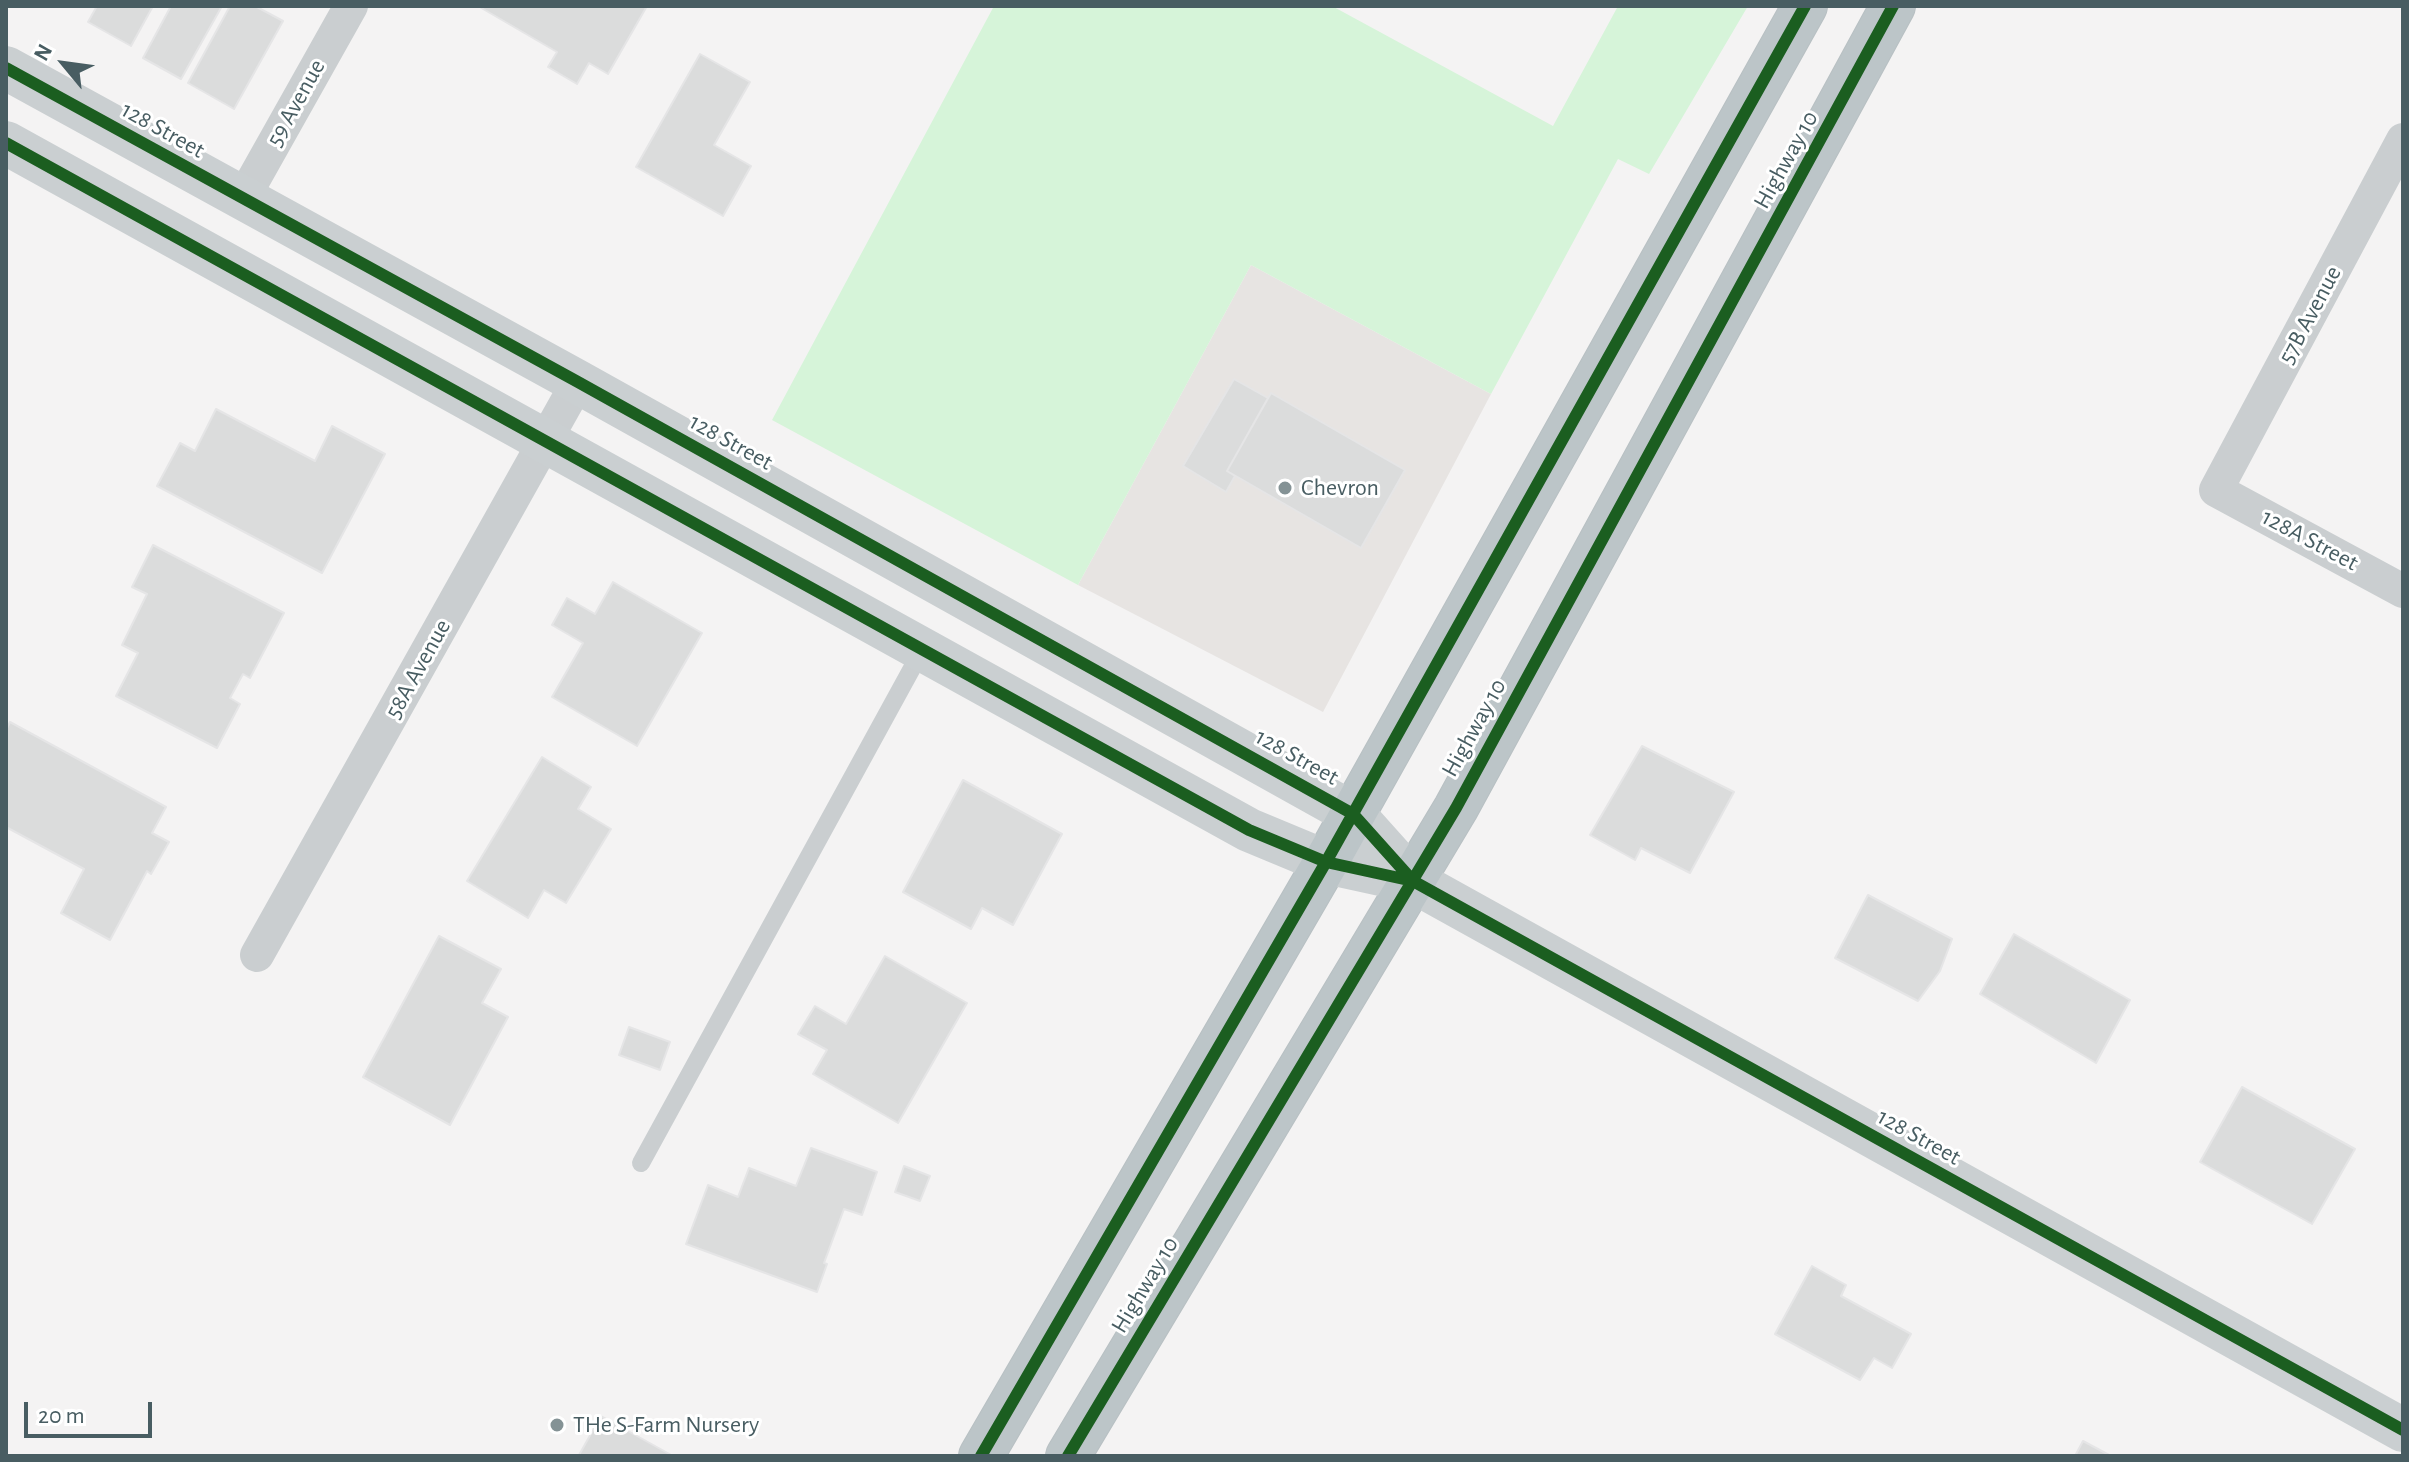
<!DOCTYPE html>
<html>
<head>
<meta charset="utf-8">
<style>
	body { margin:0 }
	#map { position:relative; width:2409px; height:1462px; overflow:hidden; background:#f4f3f3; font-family:"Alegreya Sans",sans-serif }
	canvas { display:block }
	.frame { position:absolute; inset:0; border:8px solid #485d62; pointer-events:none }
	.north { position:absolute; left:24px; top:24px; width:80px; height:80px; -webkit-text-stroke:6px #fff; paint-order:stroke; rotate:299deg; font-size:22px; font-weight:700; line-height:32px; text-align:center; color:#485d62 }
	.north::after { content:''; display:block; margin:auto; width:28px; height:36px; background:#485d62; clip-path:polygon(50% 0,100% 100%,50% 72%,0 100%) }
	.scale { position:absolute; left:24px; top:1402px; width:128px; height:36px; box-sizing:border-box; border:4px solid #485d62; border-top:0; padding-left:10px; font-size:24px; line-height:28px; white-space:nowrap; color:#485d62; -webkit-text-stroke:6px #fff; paint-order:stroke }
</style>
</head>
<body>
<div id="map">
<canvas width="2409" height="1462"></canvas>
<div class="frame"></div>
<div class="north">N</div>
<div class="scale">20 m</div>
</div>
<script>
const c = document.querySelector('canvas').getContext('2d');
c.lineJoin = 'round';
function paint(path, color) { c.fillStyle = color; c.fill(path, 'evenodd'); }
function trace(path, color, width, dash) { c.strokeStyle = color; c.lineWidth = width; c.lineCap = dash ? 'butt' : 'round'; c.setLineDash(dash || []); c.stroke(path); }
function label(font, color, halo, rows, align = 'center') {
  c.font = font + ' "Alegreya Sans",sans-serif'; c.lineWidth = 6; c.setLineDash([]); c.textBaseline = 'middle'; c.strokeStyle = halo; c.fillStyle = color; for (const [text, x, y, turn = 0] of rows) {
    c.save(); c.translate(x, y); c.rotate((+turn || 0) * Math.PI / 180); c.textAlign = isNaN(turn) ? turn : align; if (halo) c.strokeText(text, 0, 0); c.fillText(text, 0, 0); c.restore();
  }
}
const commercial = new Path2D(`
	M 1251,265 L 1491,394 L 1323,712 L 1078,585 Z`);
const green = new Path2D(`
	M 994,6 L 1332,6 L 1553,126 L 1618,6 L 1748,6 L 1649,174 L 1618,159 L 1491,394 L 1251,265 L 1078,585 L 772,420 Z`);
const building = new Path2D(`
	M 97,6 L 153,6 L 131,46 L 88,22 Z
	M 171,6 L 222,6 L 181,79 L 143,58 Z
	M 230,6 L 255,6 L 283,21 L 234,109 L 188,83 Z
	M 478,6 L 647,6 L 608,74 L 589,63 L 577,84 L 548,67 L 557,52 Z
	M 700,54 L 750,82 L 714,145 L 751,166 L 723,216 L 636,167 Z
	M 1234,379 L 1268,398 L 1227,471 L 1235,476 L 1226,492 L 1183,466 Z
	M 1271,393 L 1405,470 L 1361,548 L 1227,471 Z
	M 216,409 L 315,461 L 332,426 L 385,454 L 322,573 L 157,486 L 180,443 L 195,451 Z
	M 153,545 L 284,613 L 250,678 L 243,674 L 230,698 L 240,704 L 217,748 L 116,696 L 138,653 L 122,645 L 147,594 L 132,587 Z
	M 613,582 L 702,633 L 637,746 L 552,697 L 583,643 L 552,625 L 567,598 L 595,614 Z
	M 10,722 L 166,807 L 152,833 L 169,842 L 151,874 L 147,871 L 110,940 L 61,913 L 84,869 L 6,827 L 6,730 Z
	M 1642,746 L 1734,792 L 1690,873 L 1641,848 L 1635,860 L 1590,835 Z
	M 542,757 L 591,787 L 578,809 L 611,829 L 566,903 L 544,890 L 528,918 L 467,881 Z
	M 963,780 L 1062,834 L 1013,925 L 982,908 L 971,929 L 903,892 Z
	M 1868,895 L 1952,939 L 1940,971 L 1918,1001 L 1835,958 Z
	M 2014,934 L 2130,1000 L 2096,1063 L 1980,994 Z
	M 439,936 L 501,969 L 482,1003 L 508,1017 L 450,1125 L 363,1077 Z
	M 885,956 L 967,1003 L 898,1123 L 813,1074 L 827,1050 L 798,1034 L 815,1006 L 846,1024 Z
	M 629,1027 L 670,1042 L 660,1070 L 619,1055 Z
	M 2242,1087 L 2355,1149 L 2312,1224 L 2200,1162 Z
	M 811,1148 L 877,1172 L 862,1215 L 844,1209 L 824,1263 L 827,1264 L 817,1292 L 686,1244 L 708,1185 L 738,1197 L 749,1168 L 796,1186 Z
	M 904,1166 L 930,1176 L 920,1201 L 895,1192 Z
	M 1812,1266 L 1846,1285 L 1841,1296 L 1911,1334 L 1892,1368 L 1874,1358 L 1860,1380 L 1775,1334 Z
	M 601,1416 L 673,1456 L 579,1455 Z
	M 2083,1441 L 2111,1456 L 2075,1456 Z`);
const lane = new Path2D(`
	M 641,1163 L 922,650`);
const street = new Path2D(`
	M 2403,140 L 2216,490 L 2403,591
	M 242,200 L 351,6
	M 257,955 L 578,382`);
const secondary = new Path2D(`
	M 6,68 L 578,382 L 1353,814 L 1413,881
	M 6,143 L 1249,830 L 1326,862 L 1413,881 L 2403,1430`);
const highway = new Path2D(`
	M 981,1456 L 1326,862 L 1805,6
	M 1068,1456 L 1456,808 L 1893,6`);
const cycleway = new Path2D(`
	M 6,68 L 578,382 L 1353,814 L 1413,881
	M 6,143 L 1249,830 L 1326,862 L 1413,881 L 2403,1430
	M 981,1456 L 1326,862 L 1805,6
	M 1068,1456 L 1456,808 L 1893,6`);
const markers = [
	[1285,488,8,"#849295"],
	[557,1425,8,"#849295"]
];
const streetNames = [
	["59 Avenue",296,103,-61],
	["128 Street",163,130,29],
	["Highway 10",1786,160,-61],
	["57B Avenue",2310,315,-62],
	["128 Street",731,442,29],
	["128A Street",2310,540,28],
	["58A Avenue",418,669,-61],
	["Highway 10",1474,728,-61],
	["128 Street",1297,757,29],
	["128 Street",1919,1137,29],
	["Highway 10",1145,1285,-59]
];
const poiNames = [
	["Chevron",1301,488],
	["THe S-Farm Nursery",573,1425]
];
paint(commercial, '#e7e4e2');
paint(green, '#d6f4d9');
paint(building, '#dbdcdc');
trace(building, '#e5e5e6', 2);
trace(highway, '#b8c0c3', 46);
trace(lane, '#caced0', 18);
trace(street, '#caced0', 34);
trace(secondary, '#cacfd1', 44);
trace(highway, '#bcc5c8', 44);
trace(cycleway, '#1b5e20', 12);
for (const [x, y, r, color] of markers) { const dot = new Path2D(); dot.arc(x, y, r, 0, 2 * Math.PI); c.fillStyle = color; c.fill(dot); trace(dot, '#fff', 3); }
label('24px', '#485d62', '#fff', streetNames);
label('24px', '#485d62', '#fff', poiNames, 'left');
</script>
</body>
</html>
